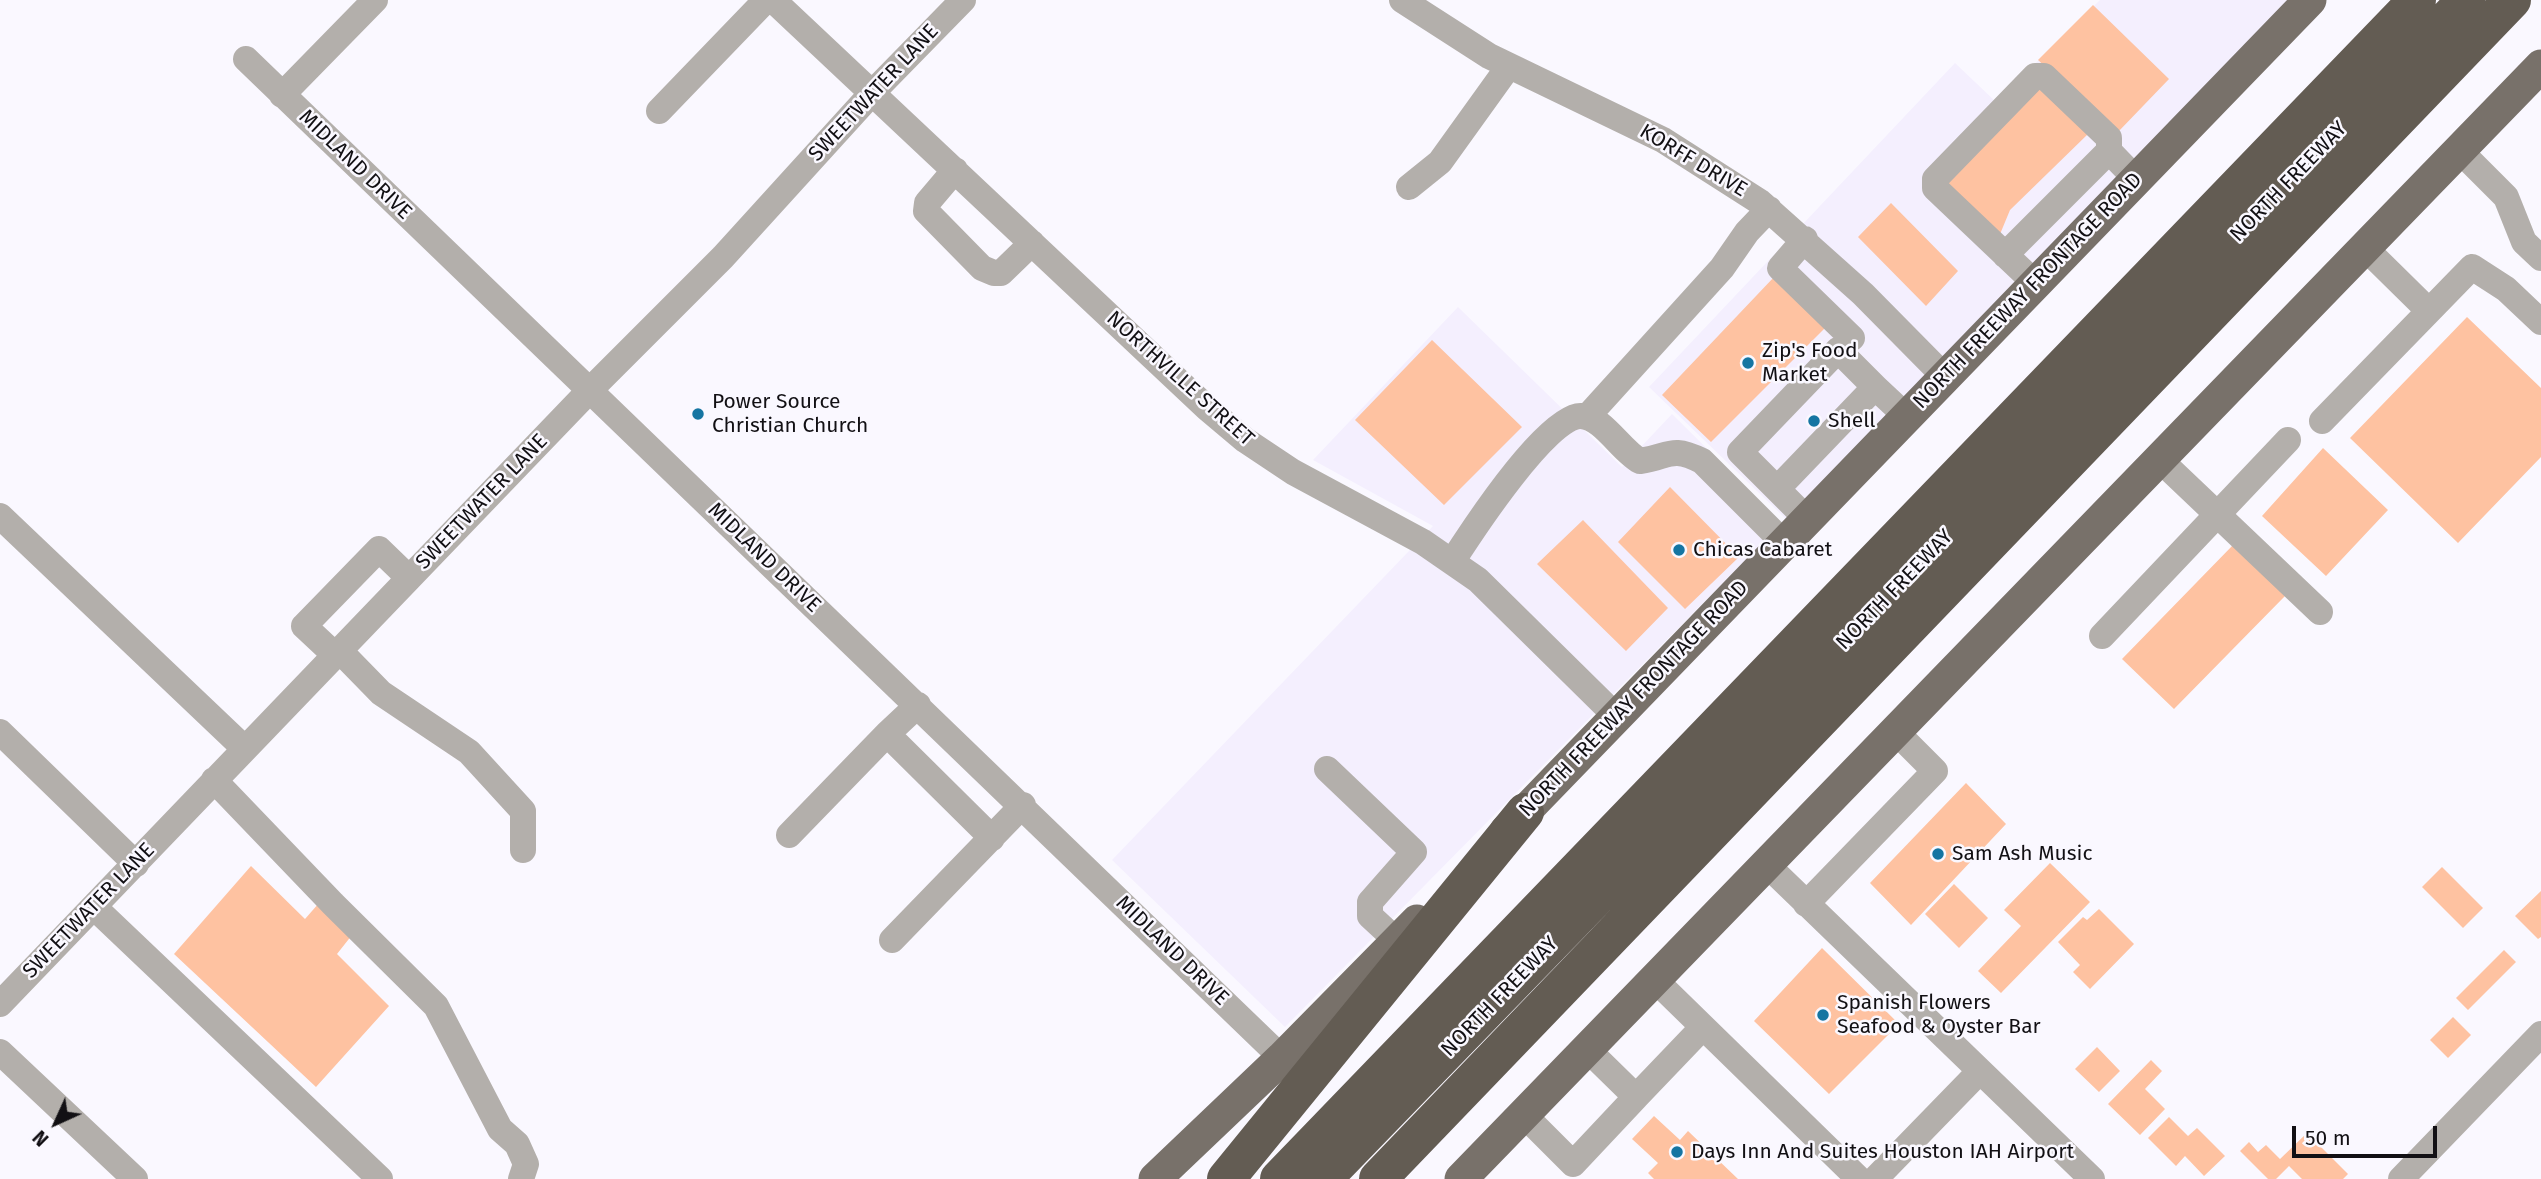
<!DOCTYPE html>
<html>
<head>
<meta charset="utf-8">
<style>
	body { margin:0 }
	#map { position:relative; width:2541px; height:1179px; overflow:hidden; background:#faf8ff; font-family:"Fira Sans",sans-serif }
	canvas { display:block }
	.north { position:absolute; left:21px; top:1088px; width:70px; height:70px; -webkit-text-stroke:5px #faf8ff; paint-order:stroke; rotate:225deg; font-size:19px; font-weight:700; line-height:28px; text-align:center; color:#121014 }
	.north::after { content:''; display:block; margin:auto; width:24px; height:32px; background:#121014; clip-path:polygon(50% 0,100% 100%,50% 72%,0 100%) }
	.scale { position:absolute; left:2292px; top:1126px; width:145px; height:32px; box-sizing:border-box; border:4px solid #121014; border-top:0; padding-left:9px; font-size:21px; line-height:24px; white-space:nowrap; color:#121014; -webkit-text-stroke:5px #faf8ff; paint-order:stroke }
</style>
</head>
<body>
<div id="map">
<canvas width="2541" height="1179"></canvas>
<div class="north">N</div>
<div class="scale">50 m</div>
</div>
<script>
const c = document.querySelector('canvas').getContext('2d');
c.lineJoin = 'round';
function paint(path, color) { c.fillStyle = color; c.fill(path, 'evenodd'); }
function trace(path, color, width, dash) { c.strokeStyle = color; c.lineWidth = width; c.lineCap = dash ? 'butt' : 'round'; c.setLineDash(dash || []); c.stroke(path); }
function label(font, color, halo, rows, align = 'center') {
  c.font = font + ' "Fira Sans",sans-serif'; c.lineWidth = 5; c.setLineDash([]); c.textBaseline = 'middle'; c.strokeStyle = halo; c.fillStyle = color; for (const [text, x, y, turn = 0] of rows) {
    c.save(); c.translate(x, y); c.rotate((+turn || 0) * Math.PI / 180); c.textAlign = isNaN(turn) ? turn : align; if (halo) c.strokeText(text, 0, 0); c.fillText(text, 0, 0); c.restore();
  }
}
const built = new Path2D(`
	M 2100,0 L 2289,0 L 1786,519 L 1649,387 L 1955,63 L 1996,102 Z
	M 1458,307 L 1622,467 L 1672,414 L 1782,523 L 1285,1027 L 1112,860 L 1433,526 L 1313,460 Z`);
const building = new Path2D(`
	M 2093,5 L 2169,79 L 2118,132 L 2038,60 Z
	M 2038,82 L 2088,134 L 2010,210 L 1998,239 L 1941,182 Z
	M 1891,203 L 1958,271 L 1926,306 L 1858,237 Z
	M 1775,276 L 1827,326 L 1711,442 L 1662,395 Z
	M 2467,317 L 2541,388 L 2541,457 L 2458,543 L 2350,438 Z
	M 1432,340 L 1522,427 L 1444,505 L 1355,420 Z
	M 2323,448 L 2388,510 L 2326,576 L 2262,516 Z
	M 1670,487 L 1739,557 L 1685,609 L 1618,542 Z
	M 1583,520 L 1668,608 L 1626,651 L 1537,564 Z
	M 2233,545 L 2285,596 L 2174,709 L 2122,659 Z
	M 1966,783 L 2006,824 L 1911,925 L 1870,883 Z
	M 2050,863 L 2090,902 L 2001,993 L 1978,971 L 2021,926 L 2004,910 Z
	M 251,866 L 305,919 L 319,903 L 352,935 L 337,954 L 389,1006 L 316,1087 L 174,954 Z
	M 2442,867 L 2483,908 L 2463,928 L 2422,887 Z
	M 1954,884 L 1988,918 L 1959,948 L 1925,914 Z
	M 2541,891 L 2541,937 L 2538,939 L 2515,916 Z
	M 2099,909 L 2134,944 L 2090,989 L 2073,972 L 2080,965 L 2058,942 L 2083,917 L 2087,920 Z
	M 1822,948 L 1899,1024 L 1829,1094 L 1754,1021 Z
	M 2504,950 L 2516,962 L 2468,1010 L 2456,998 Z
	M 2453,1017 L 2471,1035 L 2448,1058 L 2430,1040 Z
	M 2097,1047 L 2120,1071 L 2099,1092 L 2075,1069 Z
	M 2151,1060 L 2162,1071 L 2145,1089 L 2165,1109 L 2140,1135 L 2108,1104 Z
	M 1654,1116 L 1680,1140 L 1688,1131 L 1738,1179 L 1654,1179 L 1648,1173 L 1658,1163 L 1632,1139 Z
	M 2169,1117 L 2188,1136 L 2197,1128 L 2225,1156 L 2204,1176 L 2185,1156 L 2176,1166 L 2148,1138 Z
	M 2307,1133 L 2348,1174 L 2343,1179 L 2302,1179 L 2289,1166 L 2276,1179 L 2268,1179 L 2240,1151 L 2249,1142 L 2258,1152 L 2266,1145 L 2280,1159 Z`);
const minor = new Path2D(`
	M 773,0 L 1207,408 L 1245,440 L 1293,472 L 1423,542 L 1478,580 L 1616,716
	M 1402,0 L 1489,56 L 1663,140 L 1760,202 L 1863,294 L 1945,377
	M 246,59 C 591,392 938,723 1282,1058
	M 282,95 L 375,0
	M 659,111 L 766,0
	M 2459,150 L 2506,197 L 2524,242 L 2541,258
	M 955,170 L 927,203 L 926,211 L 982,268 L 994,273 L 1001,273 L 1032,243
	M 1409,187 L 1440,162 L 1509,66
	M 1805,239 L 1780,268 L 1852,338
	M 2365,248 L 2429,311
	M 2005,255 L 2109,151
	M 2035,283 L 1935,188 L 1935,179 L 2035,76 L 2044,76 L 2109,138 L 2109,151 L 2136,179
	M 1587,417 L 1722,268 L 1747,232 L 1769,209
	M 2322,421 L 2472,267 L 2506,289 L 2541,322
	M 2159,459 L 2320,612
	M 1777,489 L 1740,452 L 1838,350 L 1875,387
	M 0,516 L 244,748
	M 1807,519 L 1777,489 L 1875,387 L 1906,416
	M 1452,562 C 1470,534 1548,414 1581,416 C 1603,417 1621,451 1640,461 C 1670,457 1670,445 1702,461 L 1784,543
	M 2102,636 L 2288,440
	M 339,650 L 381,693 L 469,752 L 523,811 L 523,850
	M 335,655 L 304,626 L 379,549 L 409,578
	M 918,705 L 887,734 L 992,838
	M 0,732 L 136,864
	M 1327,769 L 1414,852 L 1370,902 L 1370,916 L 1397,941
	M 214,780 L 333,904 L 436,1006 L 500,1129 L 517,1144 L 526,1164 L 521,1179
	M 789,835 L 887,734
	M 1766,864 L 2092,1179
	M 1806,904 L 1935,771 L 1895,731
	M 94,907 L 380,1179
	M 892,940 L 1023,805
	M 1654,979 L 1859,1179
	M 0,1004 L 589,391 L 723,257 L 873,92 L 963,0
	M 0,1052 L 135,1179
	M 1636,1097 L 1703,1027
	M 1524,1115 L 1573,1164 L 1636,1097 L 1587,1049
	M 1875,1179 L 1980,1071
	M 2401,1179 L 2541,1034`);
const major = new Path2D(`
	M 1506,831 L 2310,0
	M 1155,1179 L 1282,1058 L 1417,921
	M 1461,1179 L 2541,66`);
const highway = new Path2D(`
	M 1226,1179 L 1525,812
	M 1279,1179 L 2417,0
	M 1323,1179 L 2466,0
	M 1378,1179 L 2512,0`);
const markers = [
	[1748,363,7,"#1575a2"],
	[698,414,7,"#1575a2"],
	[1814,421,7,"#1575a2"],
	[1679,550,7,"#1575a2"],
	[1938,854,7,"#1575a2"],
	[1823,1015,7,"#1575a2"],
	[1677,1152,7,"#1575a2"]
];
const streetNames = [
	["SWEETWATER LANE",874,93,-47],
	["KORFF DRIVE",1693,161,31],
	["MIDLAND DRIVE",355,165,44],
	["NORTH FREEWAY",2289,182,-46],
	["NORTH FREEWAY FRONTAGE ROAD",2028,291,-46],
	["NORTHVILLE STREET",1180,379,42],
	["SWEETWATER LANE",482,502,-46],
	["MIDLAND DRIVE",764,558,44],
	["NORTH FREEWAY",1895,590,-46],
	["NORTH FREEWAY FRONTAGE ROAD",1634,699,-46],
	["SWEETWATER LANE",89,911,-46],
	["MIDLAND DRIVE",1172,951,44],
	["NORTH FREEWAY",1500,997,-46]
];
const poiNames = [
	["Zip's Food",1762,351],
	["Market",1762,375],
	["Power Source",712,402],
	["Christian Church",712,426],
	["Shell",1828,421],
	["Chicas Cabaret",1693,550],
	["Sam Ash Music",1952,854],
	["Spanish Flowers",1837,1003],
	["Seafood & Oyster Bar",1837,1027],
	["Days Inn And Suites Houston IAH Airport",1691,1152]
];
paint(built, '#f4effe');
paint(building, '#fec2a1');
trace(minor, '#b3afab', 26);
trace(major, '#78716a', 33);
trace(highway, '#635c53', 38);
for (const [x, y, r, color] of markers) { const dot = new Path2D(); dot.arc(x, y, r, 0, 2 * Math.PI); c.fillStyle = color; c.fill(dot); trace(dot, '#faf8ff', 2.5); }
label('21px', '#121014', '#faf8ff', streetNames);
label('21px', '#121014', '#faf8ff', poiNames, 'left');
</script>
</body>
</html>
